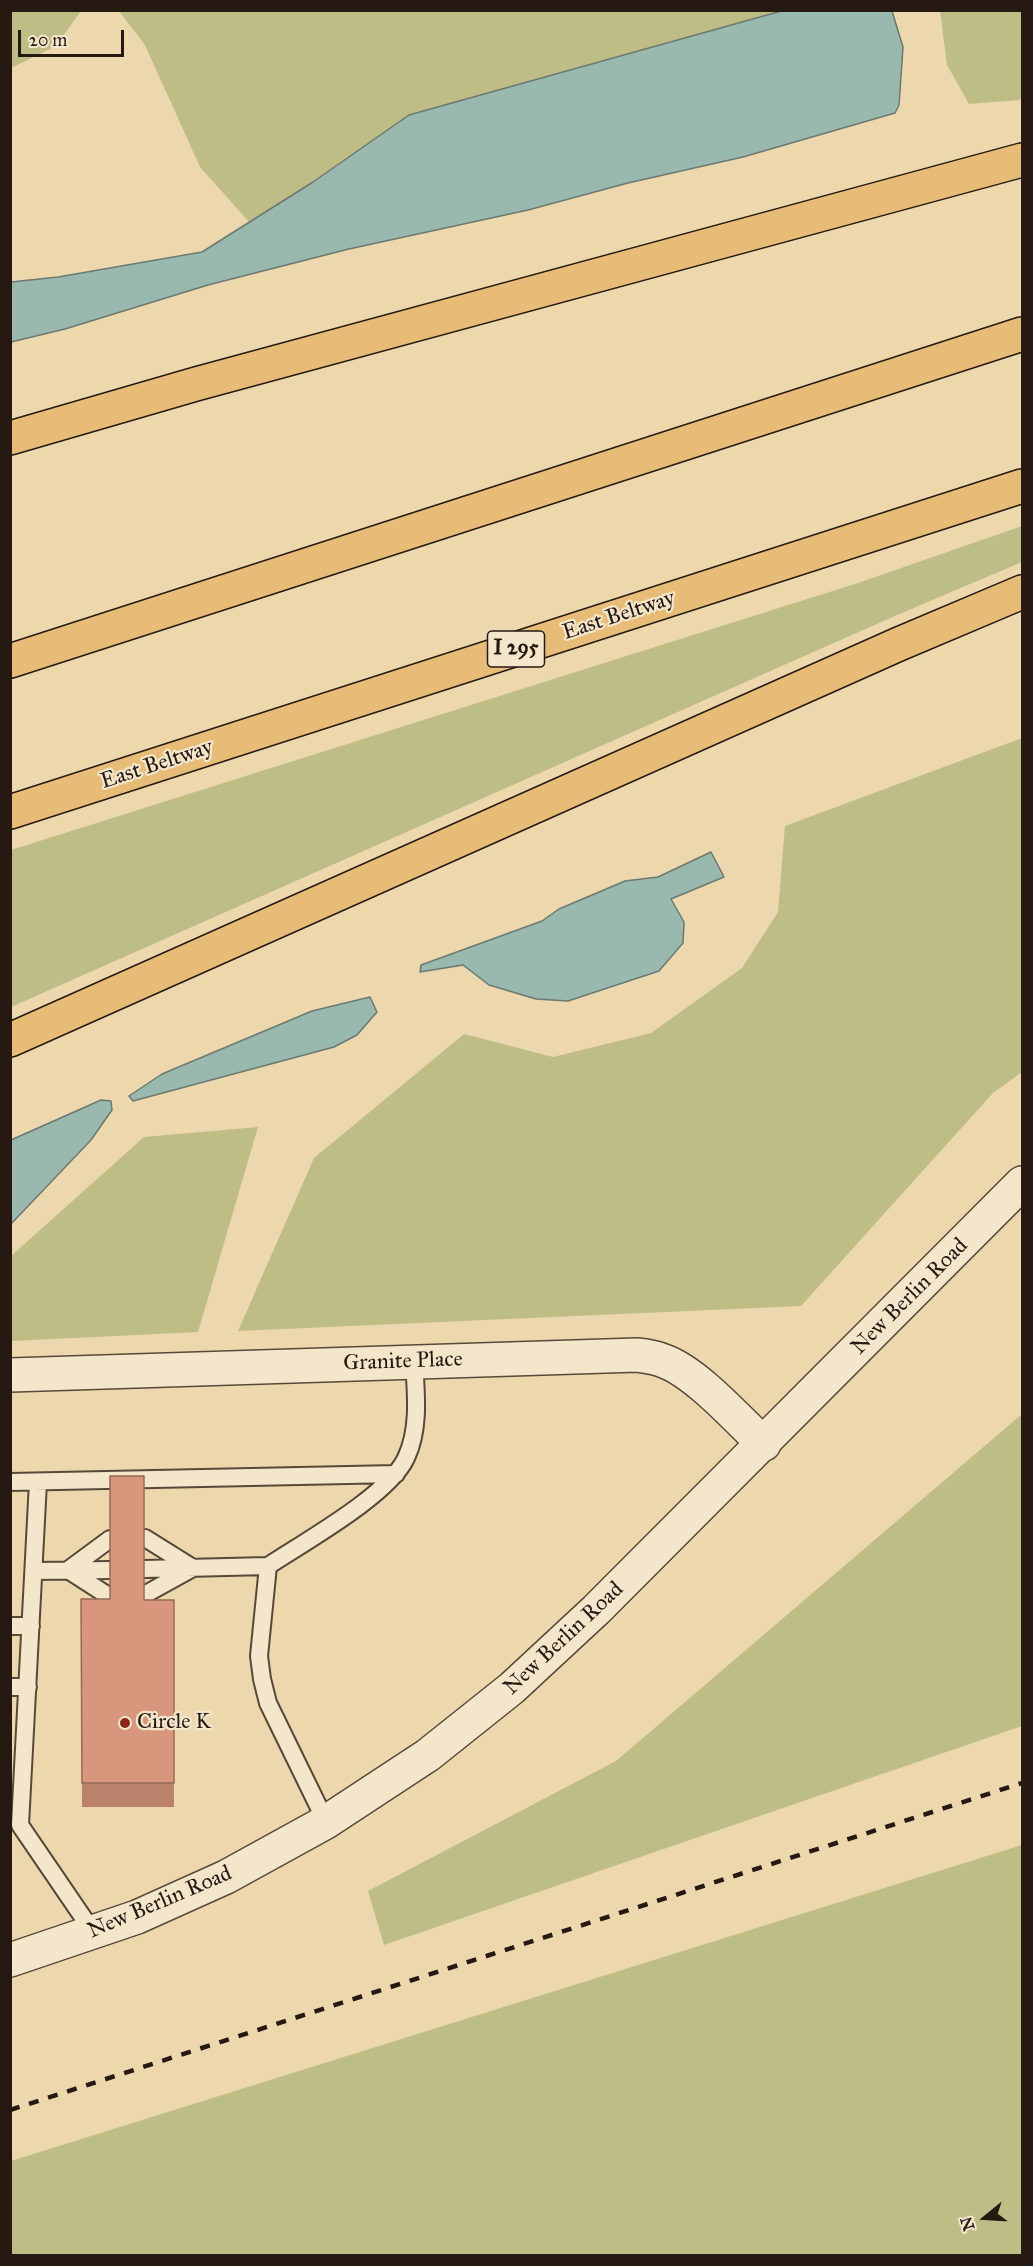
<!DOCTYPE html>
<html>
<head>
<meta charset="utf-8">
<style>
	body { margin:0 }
	#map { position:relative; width:1033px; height:2266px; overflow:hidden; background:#edd8ae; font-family:"IM FELL Great Primer",serif }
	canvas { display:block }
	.frame { position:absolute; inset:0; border:12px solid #251912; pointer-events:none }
	.north { position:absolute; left:955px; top:2188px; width:60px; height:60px; -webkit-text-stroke:4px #f3e6ca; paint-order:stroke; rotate:252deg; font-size:16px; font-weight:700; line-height:24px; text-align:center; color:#251912 }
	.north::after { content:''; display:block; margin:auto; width:21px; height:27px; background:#251912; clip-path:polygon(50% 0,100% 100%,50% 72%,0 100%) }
	.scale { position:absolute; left:18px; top:30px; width:106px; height:27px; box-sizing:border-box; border:3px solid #251912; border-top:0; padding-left:8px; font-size:18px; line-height:21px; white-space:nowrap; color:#251912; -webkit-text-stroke:4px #f3e6ca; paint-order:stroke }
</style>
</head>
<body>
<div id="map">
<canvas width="1033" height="2266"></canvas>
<div class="frame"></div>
<div class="north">N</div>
<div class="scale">20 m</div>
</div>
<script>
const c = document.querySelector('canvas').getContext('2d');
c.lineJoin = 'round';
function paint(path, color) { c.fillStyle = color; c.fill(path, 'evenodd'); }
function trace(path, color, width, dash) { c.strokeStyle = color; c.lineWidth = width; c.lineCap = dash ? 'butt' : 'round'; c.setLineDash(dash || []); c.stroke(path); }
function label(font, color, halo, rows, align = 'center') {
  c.font = font + ' "IM FELL Great Primer",serif'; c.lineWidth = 4.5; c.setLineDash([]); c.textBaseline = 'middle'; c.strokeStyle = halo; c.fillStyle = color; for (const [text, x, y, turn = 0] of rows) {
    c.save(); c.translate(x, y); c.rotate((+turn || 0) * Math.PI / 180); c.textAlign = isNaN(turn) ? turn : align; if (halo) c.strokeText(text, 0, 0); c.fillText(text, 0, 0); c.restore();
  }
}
const green = new Path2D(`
	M 11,10 L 81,10 L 81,11 L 56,46 L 11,68 Z
	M 119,11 L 785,11 L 657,45 L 313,182 L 250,223 L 200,167 L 145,45 Z
	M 940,11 L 1022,11 L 1022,97 L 1019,100 L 969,104 L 947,65 Z
	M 1022,526 L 1022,562 L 897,615 L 11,1007 L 11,850 L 858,583 Z
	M 1022,738 L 1022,1072 L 993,1093 L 801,1306 L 238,1331 L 314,1158 L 464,1034 L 553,1057 L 651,1033 L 742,968 L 778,912 L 785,826 Z
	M 258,1127 L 198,1332 L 11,1341 L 11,1256 L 144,1137 Z
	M 1022,1414 L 1022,1726 L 384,1945 L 368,1891 L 616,1761 Z
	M 1022,1845 L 1022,2255 L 11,2255 L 11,2161 Z`);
const water = new Path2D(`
	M 785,10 L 892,11 L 903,47 L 899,105 L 895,113 L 743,157 L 628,183 L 528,210 L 349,249 L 208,285 L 65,329 L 11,342 L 11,282 L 58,277 L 202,252 L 313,182 L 409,115 Z
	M 711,852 L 724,877 L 671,899 L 684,922 L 683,943 L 659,971 L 568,1001 L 536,999 L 489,985 L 463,965 L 420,972 L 421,965 L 542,921 L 559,909 L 625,881 L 658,877 Z
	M 370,997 L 377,1012 L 357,1035 L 334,1047 L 133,1101 L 129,1096 L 162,1074 L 312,1011 Z
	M 101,1100 L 111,1101 L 112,1110 L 91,1140 L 11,1224 L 11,1140 Z`);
const service = new Path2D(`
	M 10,1482 L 396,1474
	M 38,1482 L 20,1825 L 93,1932
	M 110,1539 L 68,1570 L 110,1597
	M 144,1569 L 268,1566
	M 35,1571 L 110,1570
	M 144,1595 L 193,1568 L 145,1538
	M 10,1626 L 31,1626
	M 10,1687 L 28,1687
	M 326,1822 L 268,1703 L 262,1679 L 259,1656 L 268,1566 C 304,1542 389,1495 406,1458 C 420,1429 416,1393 414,1362`);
const minor = new Path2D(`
	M 10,1375 L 637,1355 C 646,1356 655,1357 664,1361 C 697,1373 738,1420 764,1444`);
const tertiary = new Path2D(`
	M 10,1960 L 137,1917 L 226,1877 L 326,1822 L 428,1755 L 512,1688 L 596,1610 L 1022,1183`);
const motorway = new Path2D(`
	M 10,438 L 196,384 L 1022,160
	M 10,661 L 1022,334
	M 10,812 L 1022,486
	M 10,1040 L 899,644 L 1022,592`);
const rail = new Path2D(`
	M 10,2110 L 1022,1783`);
const wall = new Path2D(`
	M 81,1599 L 174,1600 L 174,1807 L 82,1807 Z`);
const building = new Path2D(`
	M 110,1476 L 144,1476 L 144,1600 L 174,1600 L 174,1783 L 82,1783 L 81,1599 L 110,1599 Z`);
const markers = [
	[125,1723,6,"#8f2418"]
];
const shields = [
	[516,649,57]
];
const shieldNames = [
	["I 295",516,649]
];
const streetNames = [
	["East Beltway",619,616,-18],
	["East Beltway",157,765,-18],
	["New Berlin Road",910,1297,-45],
	["Granite Place",403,1362,-2],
	["New Berlin Road",564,1639,-43],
	["New Berlin Road",160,1903,-23]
];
const poiNames = [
	["Circle K",137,1723]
];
paint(green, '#bebd86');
paint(water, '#99b9af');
trace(water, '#6b7970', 1.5);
trace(service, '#574939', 20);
trace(minor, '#574939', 36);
trace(tertiary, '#574939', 36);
trace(motorway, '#251912', 36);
trace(service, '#f3e6ca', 16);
trace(minor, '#f3e6ca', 33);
trace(tertiary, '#f3e6ca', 33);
trace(motorway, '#e6bc77', 33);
trace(rail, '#251912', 4.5, [10, 10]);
paint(wall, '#ba816b');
paint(building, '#d8967c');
trace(building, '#976957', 1.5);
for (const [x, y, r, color] of markers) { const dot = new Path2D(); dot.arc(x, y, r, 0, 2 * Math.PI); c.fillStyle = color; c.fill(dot); trace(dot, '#f3e6ca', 2); }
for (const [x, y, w] of shields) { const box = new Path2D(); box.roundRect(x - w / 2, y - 18, w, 36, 4.5); c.fillStyle = '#f3e6ca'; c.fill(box); trace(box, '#251912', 1.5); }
label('bold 21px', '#251912', null, shieldNames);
label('22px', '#251912', '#f3e6ca', streetNames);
label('22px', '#251912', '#f3e6ca', poiNames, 'left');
</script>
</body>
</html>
